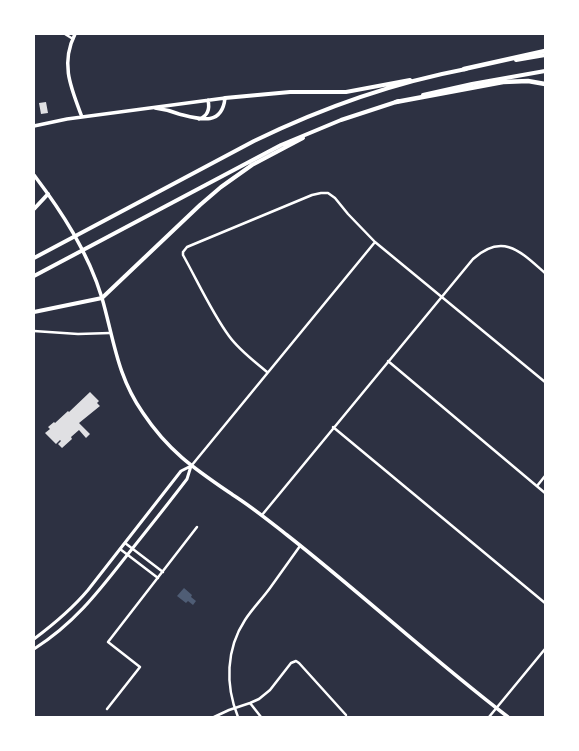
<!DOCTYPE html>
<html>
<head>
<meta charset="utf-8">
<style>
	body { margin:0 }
	#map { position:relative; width:579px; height:751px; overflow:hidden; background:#2d3142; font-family:Barlow,sans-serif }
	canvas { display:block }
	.frame { position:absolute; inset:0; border:35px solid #fff; pointer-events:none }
</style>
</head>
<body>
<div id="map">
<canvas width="579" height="751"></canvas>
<div class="frame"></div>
</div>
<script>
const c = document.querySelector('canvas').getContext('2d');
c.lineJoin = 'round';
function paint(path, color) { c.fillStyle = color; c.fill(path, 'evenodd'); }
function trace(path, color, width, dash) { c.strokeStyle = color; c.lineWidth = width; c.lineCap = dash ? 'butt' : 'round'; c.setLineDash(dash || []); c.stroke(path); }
const water = new Path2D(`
	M 184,588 L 192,595 L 191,597 L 196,601 L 193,605 L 188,601 L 186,603 L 177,596 Z`);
const building = new Path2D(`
	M 46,102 L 48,113 L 41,114 L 39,103 Z
	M 90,392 L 99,401 L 97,403 L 100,406 L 79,423 L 90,434 L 86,438 L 79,430 L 71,437 L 72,439 L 62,448 L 58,444 L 61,441 L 60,440 L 56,444 L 45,433 L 50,429 L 48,427 L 54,422 L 55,423 L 68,411 L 69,412 Z`);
const minor = new Path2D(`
	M 65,34 L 73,39
	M 34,331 L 78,334 L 110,333
	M 388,361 L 545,493
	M 267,372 C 254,361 239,350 229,336 C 212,313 197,280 183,255 L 183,252 L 187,247 L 312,195 L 321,193 L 328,193 L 335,198 L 348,214 L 375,242 L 545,382
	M 333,427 L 545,603
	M 192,465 L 375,242
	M 537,486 L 545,476
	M 262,515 L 473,259 C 503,232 521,252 545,273
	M 125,543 L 163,572
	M 120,549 L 158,578
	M 250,703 L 261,717
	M 107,709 L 140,667 L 108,642 L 197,527
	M 214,717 L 229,710 L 250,703 L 259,699 L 270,690 L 291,663 L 296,661 L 299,663 L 346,715
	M 238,717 C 225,685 226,649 245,620 C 252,609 262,599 270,588 C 280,574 290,560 300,546
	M 489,717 L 545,649`);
const tertiary = new Path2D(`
	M 34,639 C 54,624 72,609 88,590 L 181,471 L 191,466
	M 34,649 C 75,623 99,591 128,554 C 148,529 168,504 187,479 L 191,466`);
const secondary = new Path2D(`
	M 75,34 C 60,64 71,88 82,117
	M 199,119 C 208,116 210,109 208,100
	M 34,126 L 67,119 L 225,98 C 222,127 199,119 179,114 C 171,111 163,109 155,108
	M 34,175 C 62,212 88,252 102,298 C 114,340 117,376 143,413 C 169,452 195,469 233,495 C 252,507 269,521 287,535 C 362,594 432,659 508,717`);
const trunk = new Path2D(`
	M 516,60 L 545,55
	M 423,95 L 472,84 L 545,71
	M 225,98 L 290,92 L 346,92 L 410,80
	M 34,209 L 48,194
	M 34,258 L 254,141 C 322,108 392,83 466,69
	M 34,276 L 281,145 L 341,120 L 399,101
	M 34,312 L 102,298 L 200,205 L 221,187 L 252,165 L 303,138`);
const motorway = new Path2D(`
	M 464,69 L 545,51
	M 396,102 L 503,82 L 528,81 L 545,84`);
paint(water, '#4f5d75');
paint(building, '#e0e0e3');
trace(minor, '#fff', 2.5);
trace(tertiary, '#fff', 3);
trace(secondary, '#fff', 3.5);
trace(trunk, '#fff', 4);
trace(motorway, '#fff', 4.5);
</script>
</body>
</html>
